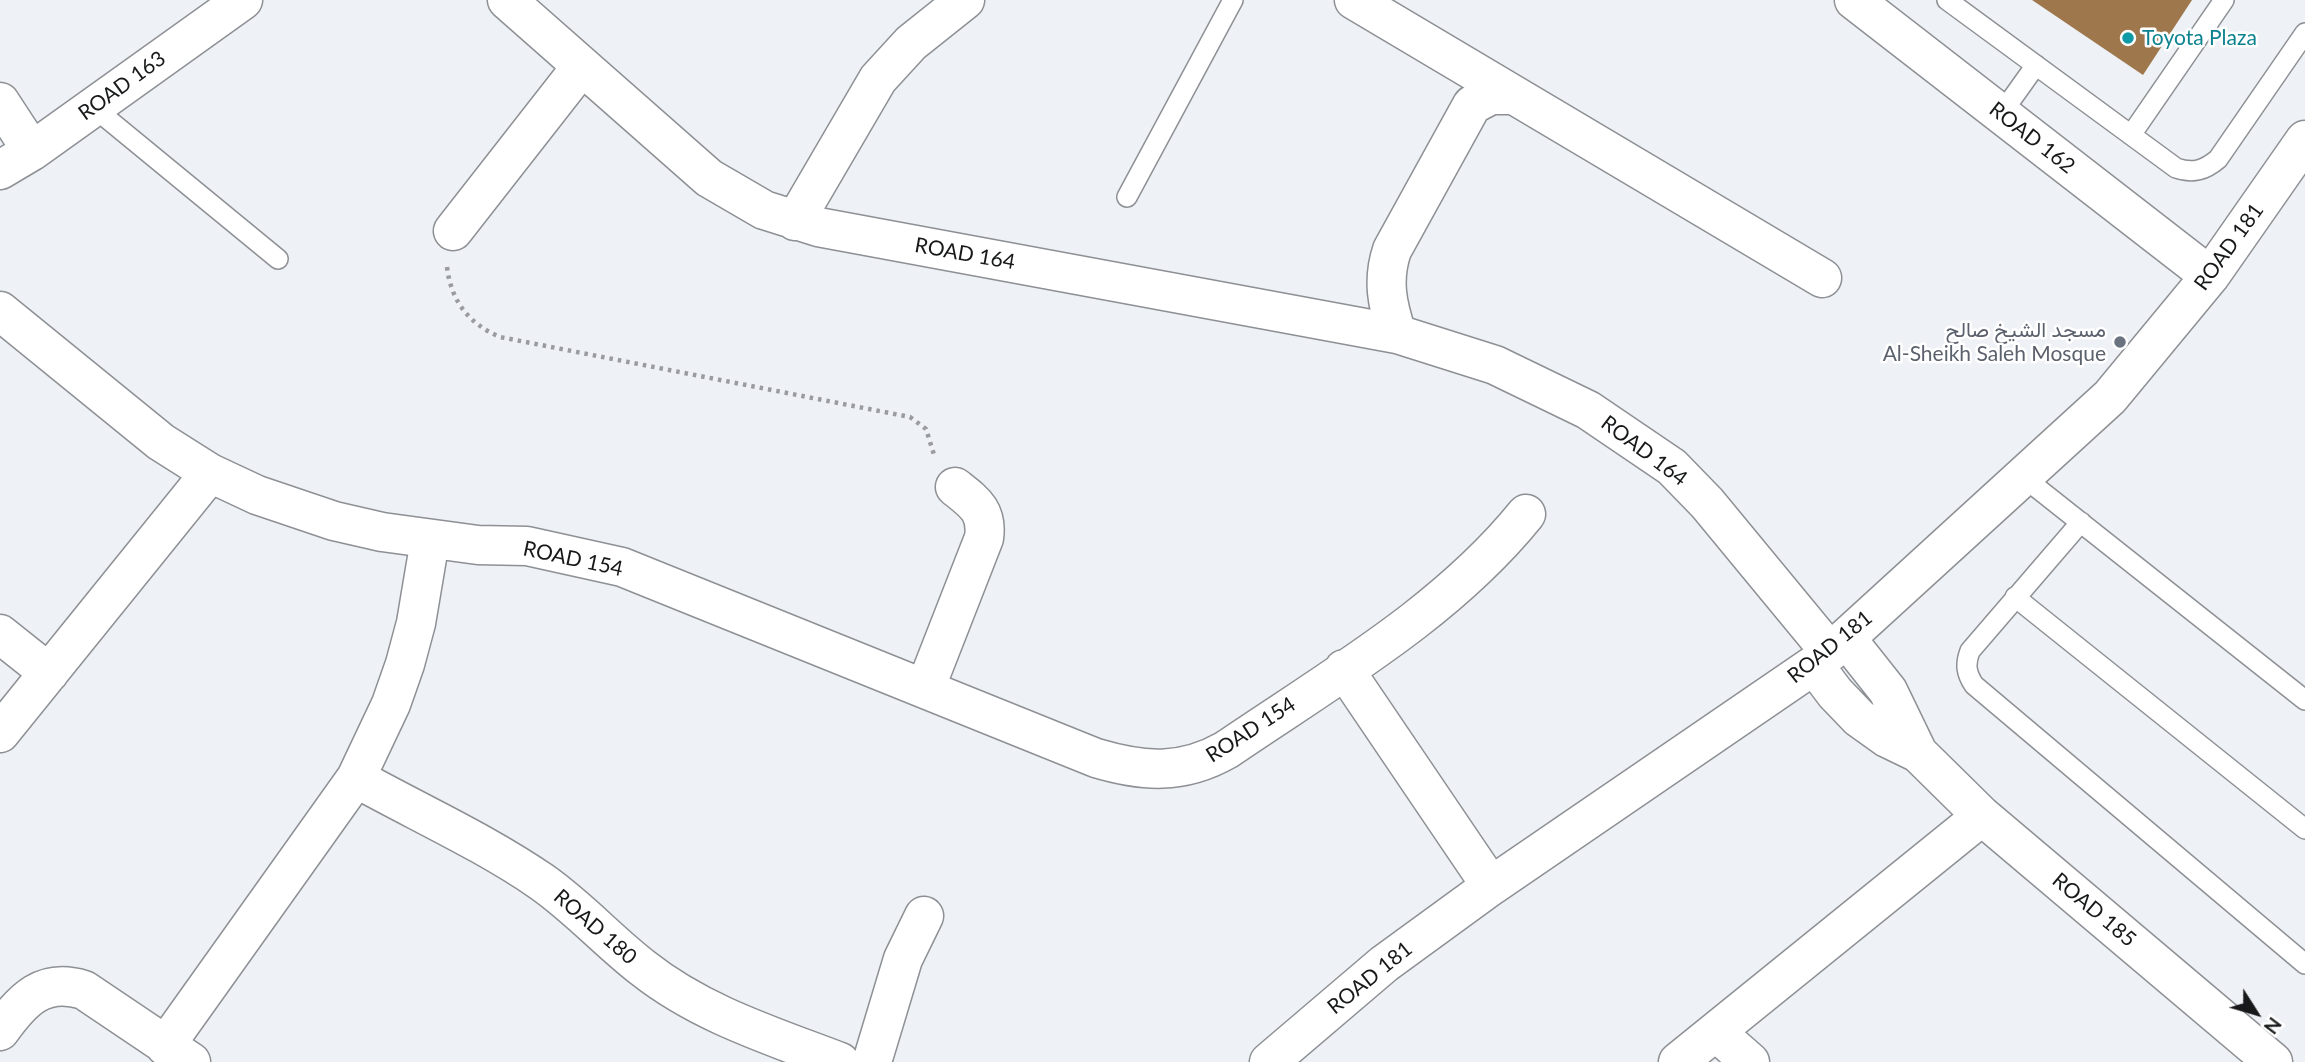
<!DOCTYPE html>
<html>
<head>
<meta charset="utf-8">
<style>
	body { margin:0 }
	#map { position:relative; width:2305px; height:1062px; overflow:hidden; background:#eef1f5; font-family:Lato,sans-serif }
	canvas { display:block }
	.north { position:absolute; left:2221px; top:978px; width:70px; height:70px; -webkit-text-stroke:5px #fff; paint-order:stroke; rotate:127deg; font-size:19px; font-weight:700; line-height:28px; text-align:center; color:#171819 }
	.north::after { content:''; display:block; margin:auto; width:24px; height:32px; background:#171819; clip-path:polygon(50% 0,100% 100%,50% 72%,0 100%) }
</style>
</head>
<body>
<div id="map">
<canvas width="2305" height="1062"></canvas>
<div class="north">N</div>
</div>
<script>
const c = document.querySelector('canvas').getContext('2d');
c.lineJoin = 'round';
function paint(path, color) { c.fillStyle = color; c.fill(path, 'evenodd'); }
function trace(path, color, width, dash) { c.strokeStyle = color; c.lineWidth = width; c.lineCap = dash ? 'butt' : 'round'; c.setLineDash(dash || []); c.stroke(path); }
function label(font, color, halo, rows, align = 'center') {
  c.font = font + ' Lato,Vazirmatn,sans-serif'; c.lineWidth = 5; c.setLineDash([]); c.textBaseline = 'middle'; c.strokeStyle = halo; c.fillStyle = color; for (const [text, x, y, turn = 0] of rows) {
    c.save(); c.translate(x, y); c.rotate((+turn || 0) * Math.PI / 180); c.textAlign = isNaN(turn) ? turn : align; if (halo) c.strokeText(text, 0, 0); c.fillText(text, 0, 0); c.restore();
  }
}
const building = new Path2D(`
	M 2032,0 L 2192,0 L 2143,75 Z`);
const path = new Path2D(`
	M 447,267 C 451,301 469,324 500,337 L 910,417 L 926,429 L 935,458`);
const service = new Path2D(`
	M 1947,0 L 2176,168 C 2193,174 2205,170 2218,159 L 2305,33
	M 93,107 L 278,259
	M 2001,114 L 2036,65
	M 2131,135 L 2224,0
	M 1127,197 L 1233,0
	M 2022,476 L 2305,700
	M 2081,522 L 1970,651 C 1965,664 1966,673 1974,685 L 2305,964
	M 2015,597 L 2305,829`);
const minor = new Path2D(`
	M 507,0 L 709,178 L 764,210 L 818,227 L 1397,334 L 1495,365 L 1588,410 L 1672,467 L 1707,503 L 1830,652
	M 1354,0 L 1822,278
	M 1854,0 L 2210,276
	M 0,102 L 32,151
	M 0,170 L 32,151 L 243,0
	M 795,221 L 878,79 L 911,43 L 965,0
	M 453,231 L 582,66
	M 0,311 L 161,442 L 210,473 L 257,495 L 334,521 L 382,532 L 478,545 L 527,546 L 622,567 L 1096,758 C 1143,772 1182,775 1226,750 C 1330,679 1446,613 1526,514
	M 1397,334 C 1387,304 1382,280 1392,250 L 1472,105 L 1491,95 L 1513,95
	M 0,634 L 49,673
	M 1846,638 L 1888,691 L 1918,753
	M 1814,665 L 1835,693 L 1859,718 L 1887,738 L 1918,753 L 1982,816 L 2273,1062
	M 1344,669 L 1491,886
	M 925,689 L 984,538 C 988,511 974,502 955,487
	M 0,733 L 210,473
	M 356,778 C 417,812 484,842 542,882 C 579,908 608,941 643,968 C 701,1014 772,1036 840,1062
	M 0,1031 C 22,1000 43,977 84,990 L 191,1062
	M 1716,1032 L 1750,1062
	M 165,1046 L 356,778 L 391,704 L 405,664 L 416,623 L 430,540
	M 872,1062 L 903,959 L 924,916
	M 1269,1062 L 1384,964 L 1491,886 L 1814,665 L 1846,638 L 2110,397 L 2210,276 L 2305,140
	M 1678,1062 L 1982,816`);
const markers = [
	[2128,38,7,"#0f9aa8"],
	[2120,342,7,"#6b7280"]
];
const cultureNames = [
	["Toyota Plaza",2142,38]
];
const streetNames = [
	["ROAD 163",122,86,-36],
	["ROAD 162",2032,138,38],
	["ROAD 181",2229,247,-54],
	["ROAD 164",965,254,10],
	["ROAD 164",1644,451,37],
	["ROAD 154",573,559,12],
	["ROAD 181",1830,647,-39],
	["ROAD 154",1251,730,-33],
	["ROAD 185",2094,910,40],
	["ROAD 180",595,927,41],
	["ROAD 181",1370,978,-39]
];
const worshipNames = [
	["مسجد الشيخ صالح",2106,330],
	["Al-Sheikh Saleh Mosque",2106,354]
];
paint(building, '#9f774c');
trace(service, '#8d9094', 22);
trace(minor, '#8d9094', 41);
trace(path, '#999b9e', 4.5, [3.5, 5]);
trace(service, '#fff', 19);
trace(minor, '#fff', 38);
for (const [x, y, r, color] of markers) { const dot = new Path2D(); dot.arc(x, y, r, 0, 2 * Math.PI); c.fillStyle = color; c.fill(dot); trace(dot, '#fff', 2.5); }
label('21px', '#0d838f', '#fff', cultureNames, 'left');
label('21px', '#171819', '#fff', streetNames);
label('21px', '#5b616d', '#fff', worshipNames, 'right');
</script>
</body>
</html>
